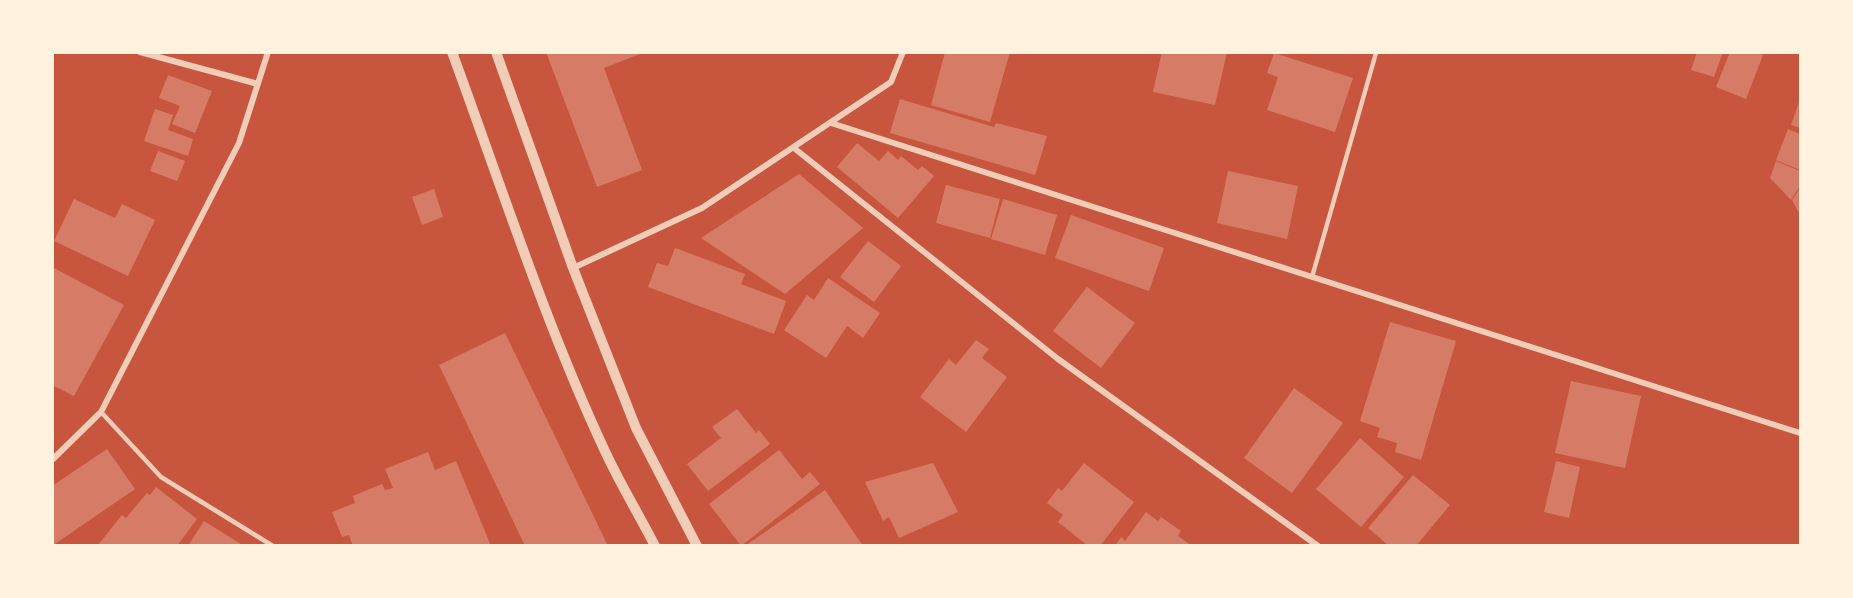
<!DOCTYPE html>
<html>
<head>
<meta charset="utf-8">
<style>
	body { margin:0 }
	#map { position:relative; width:1853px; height:598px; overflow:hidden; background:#c8553d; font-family:Quicksand,sans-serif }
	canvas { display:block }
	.frame { position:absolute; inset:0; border:54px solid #fff3e0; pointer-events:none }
</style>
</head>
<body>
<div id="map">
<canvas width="1853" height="598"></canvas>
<div class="frame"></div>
</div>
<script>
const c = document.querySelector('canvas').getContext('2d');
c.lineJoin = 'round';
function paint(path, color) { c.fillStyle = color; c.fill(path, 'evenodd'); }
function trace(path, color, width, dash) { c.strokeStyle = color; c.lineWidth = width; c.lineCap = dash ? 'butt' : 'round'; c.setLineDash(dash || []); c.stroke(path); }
const building = new Path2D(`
	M 546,52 L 645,52 L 604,68 L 642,170 L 597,187 Z
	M 945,52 L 1010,52 L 990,122 L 931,105 Z
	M 1162,52 L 1227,52 L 1215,105 L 1153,92 Z
	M 1697,52 L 1723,52 L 1714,77 L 1691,70 Z
	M 1730,52 L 1756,52 L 1763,55 L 1746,99 L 1716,87 Z
	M 1274,53 L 1353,78 L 1335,132 L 1267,110 L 1278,77 L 1267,73 Z
	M 168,75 L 212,91 L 195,133 L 172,124 L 180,106 L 159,98 Z
	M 900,99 L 994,127 L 996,123 L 1047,136 L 1035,175 L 890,133 Z
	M 1800,99 L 1800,128 L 1791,125 Z
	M 155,109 L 173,115 L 168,130 L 193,139 L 188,156 L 144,141 Z
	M 1788,129 L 1800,134 L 1800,170 L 1776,160 Z
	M 857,143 L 879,161 L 888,151 L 898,160 L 901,156 L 918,170 L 922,166 L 934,176 L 898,218 L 837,167 Z
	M 158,151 L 185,161 L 177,181 L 150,171 Z
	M 1776,161 L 1800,171 L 1800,186 L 1791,200 L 1770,178 Z
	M 1228,171 L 1298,186 L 1287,239 L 1217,223 Z
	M 799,174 L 863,228 L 785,294 L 701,238 Z
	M 946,185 L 1000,199 L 990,238 L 936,223 Z
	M 1800,188 L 1800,215 L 1792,200 Z
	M 434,189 L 443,217 L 422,225 L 412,197 Z
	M 74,199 L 115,218 L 122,204 L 155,220 L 128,276 L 54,241 Z
	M 1003,199 L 1057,215 L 1045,255 L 991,239 Z
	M 1071,215 L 1164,248 L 1149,291 L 1055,258 Z
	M 868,241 L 901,266 L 874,302 L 840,277 Z
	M 675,248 L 745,274 L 741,284 L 786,301 L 774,334 L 648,287 L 657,263 L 668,266 Z
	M 52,267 L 124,305 L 74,396 L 52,385 Z
	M 828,278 L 880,313 L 863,338 L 847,326 L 826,358 L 784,330 L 807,295 L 814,300 Z
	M 1087,287 L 1135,323 L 1101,368 L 1053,331 Z
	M 1390,322 L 1456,341 L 1421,460 L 1395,452 L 1397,443 L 1377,437 L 1380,428 L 1360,421 Z
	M 505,333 L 608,546 L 525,546 L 439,365 Z
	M 976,340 L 989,349 L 982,358 L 1007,377 L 966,432 L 920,397 L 949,359 L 956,365 Z
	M 1571,381 L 1641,396 L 1625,468 L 1555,453 Z
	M 1294,388 L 1343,423 L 1292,493 L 1244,458 Z
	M 737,409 L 756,433 L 759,430 L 770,444 L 708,491 L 687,464 L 721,438 L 712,427 Z
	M 1360,438 L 1404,477 L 1361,527 L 1316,489 Z
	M 107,449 L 135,489 L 52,546 L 52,486 Z
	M 779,450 L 802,479 L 810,472 L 820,484 L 741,546 L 709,504 Z
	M 428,452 L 435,470 L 456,461 L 491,546 L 353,546 L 349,535 L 342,537 L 332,512 L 355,503 L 353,496 L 382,484 L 385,490 L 393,488 L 385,469 Z
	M 1556,461 L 1580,467 L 1569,518 L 1544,512 Z
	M 933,463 L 958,512 L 899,538 L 889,517 L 883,521 L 865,482 Z
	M 1084,463 L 1134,502 L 1100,546 L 1088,546 L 1058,522 L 1063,515 L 1047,503 L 1058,488 L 1062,491 Z
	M 1413,475 L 1450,505 L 1416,546 L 1389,546 L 1368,528 Z
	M 156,487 L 197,519 L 177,546 L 97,546 L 122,515 L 126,518 L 147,493 L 150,495 Z
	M 825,490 L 863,546 L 745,546 Z
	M 1146,512 L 1158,521 L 1161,517 L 1181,531 L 1178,536 L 1192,546 L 1115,546 L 1121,537 L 1125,541 Z
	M 204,521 L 244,546 L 188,546 Z`);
const service = new Path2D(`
	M 1312,277 L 1376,53
	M 101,412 L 161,477 L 273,546`);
const minor = new Path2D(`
	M 140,52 L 258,84
	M 831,123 L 1800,433
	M 794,148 L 1058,359 L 1318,546
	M 573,268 L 702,208 L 891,82 L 903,52
	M 52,460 L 101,412 L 239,143 L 268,52`);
const tertiary = new Path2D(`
	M 452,52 C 501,185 544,320 604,449 C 619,482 638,513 655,546
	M 496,52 L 573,268 L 636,428 L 697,546`);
paint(building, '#d67c66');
trace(service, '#f1ccb7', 4.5);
trace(minor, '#f1ccb7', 6);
trace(tertiary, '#f1ccb7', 10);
</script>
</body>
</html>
